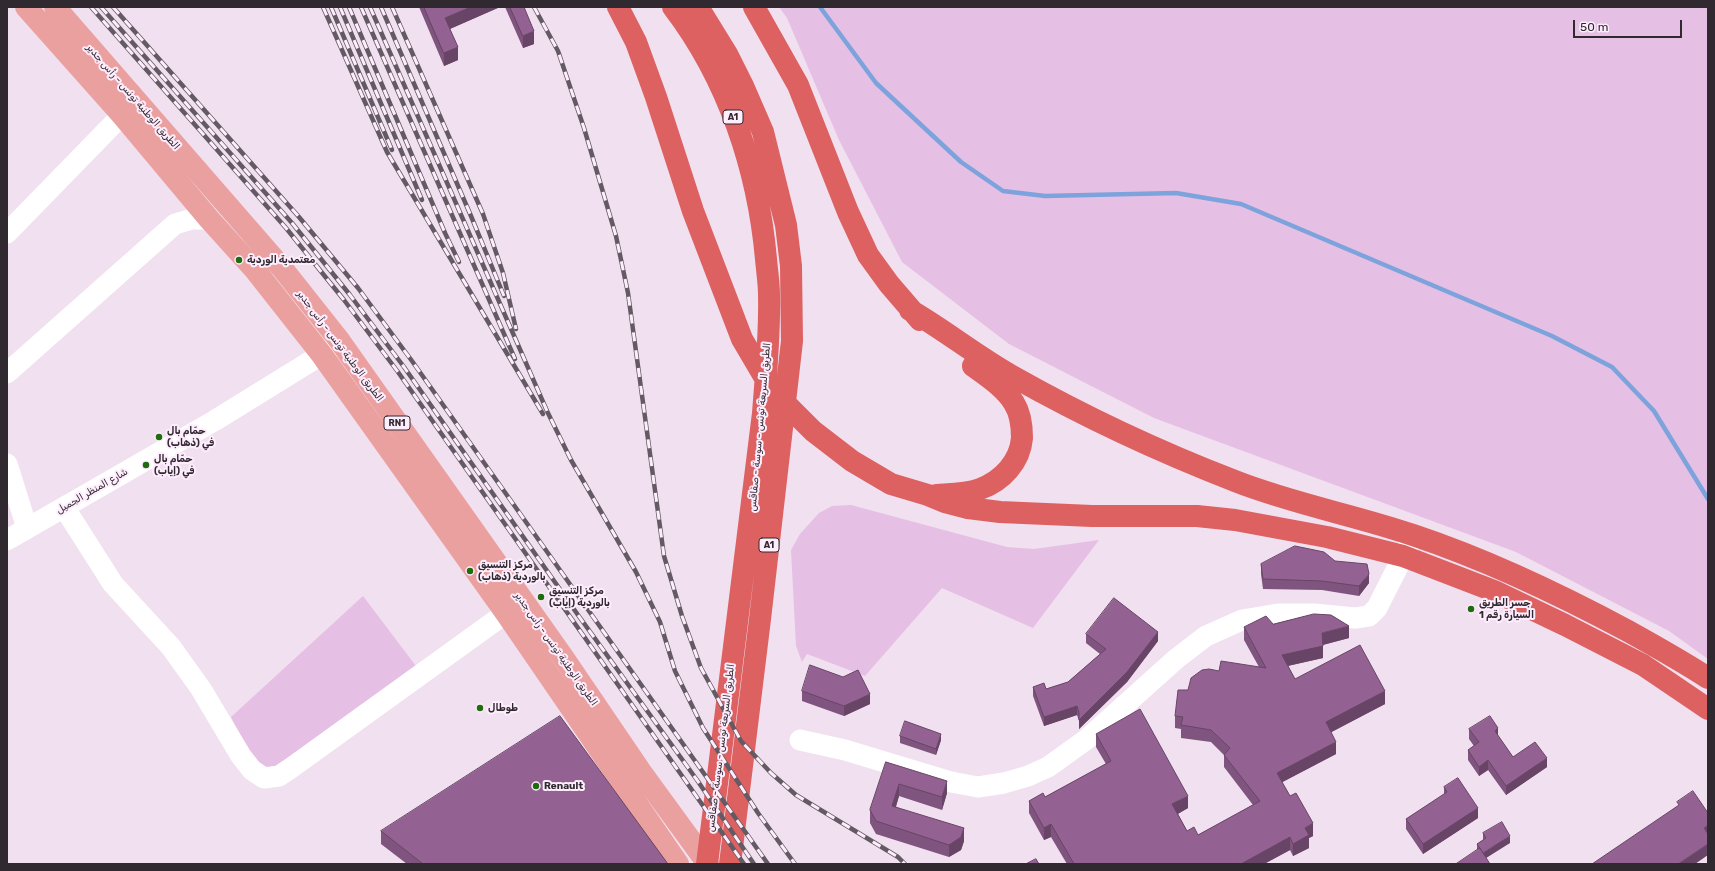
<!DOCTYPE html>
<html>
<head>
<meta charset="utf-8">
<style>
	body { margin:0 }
	#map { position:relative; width:1715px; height:871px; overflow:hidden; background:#f1e0ef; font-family:Rubik,sans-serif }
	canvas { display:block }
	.frame { position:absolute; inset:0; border:8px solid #30292f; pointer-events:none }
	.scale { position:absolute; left:1573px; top:20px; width:109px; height:18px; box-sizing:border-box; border:2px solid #30292f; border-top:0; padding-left:5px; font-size:12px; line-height:14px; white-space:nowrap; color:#30292f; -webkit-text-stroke:3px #feedfd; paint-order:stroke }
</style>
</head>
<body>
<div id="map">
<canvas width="1715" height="871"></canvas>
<div class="frame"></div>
<div class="scale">50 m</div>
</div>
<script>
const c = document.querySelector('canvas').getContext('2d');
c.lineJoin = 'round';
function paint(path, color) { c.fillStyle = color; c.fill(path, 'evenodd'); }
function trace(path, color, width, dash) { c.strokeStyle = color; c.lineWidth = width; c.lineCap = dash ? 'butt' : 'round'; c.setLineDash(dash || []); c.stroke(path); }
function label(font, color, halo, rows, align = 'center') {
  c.font = font + ' Rubik,"Noto Naskh Arabic",sans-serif'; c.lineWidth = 4; c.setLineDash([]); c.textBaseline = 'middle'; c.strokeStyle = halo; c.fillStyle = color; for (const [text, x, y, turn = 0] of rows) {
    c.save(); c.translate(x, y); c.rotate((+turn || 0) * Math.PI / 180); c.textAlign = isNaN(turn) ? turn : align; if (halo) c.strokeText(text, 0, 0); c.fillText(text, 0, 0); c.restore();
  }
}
const green = new Path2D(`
	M 779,7 L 1708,7 L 1708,659 L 1669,631 L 1516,552 L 1154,418 L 1009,344 L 902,262 L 839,140 L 787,18 Z
	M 851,505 L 1007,547 L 1034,549 L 1099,540 L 1033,628 L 942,588 L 865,676 L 807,654 L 802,662 L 796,646 L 791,550 L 800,534 L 819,513 L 832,506 Z
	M 363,596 L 422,674 L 300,765 L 265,769 L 248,751 L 231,717 Z`);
const stream = new Path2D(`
	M 820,7 L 876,83 L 961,162 L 1003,191 L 1045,196 L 1176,193 L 1241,204 L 1552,336 L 1612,367 L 1654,411 L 1708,499`);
const minor = new Path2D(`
	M 7,233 L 122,115
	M 7,373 L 175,224 L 192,219 L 209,219
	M 7,464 L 27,528
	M 64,507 L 113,584 L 171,647 L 201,689 L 241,756 L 252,770 L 264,778 L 279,776 L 291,768 L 506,613
	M 7,540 L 214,421 L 337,345
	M 800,740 L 845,750 L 951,782 L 978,787 L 1004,783 L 1028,776 L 1048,767 L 1087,739 L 1176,659 L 1206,636 L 1242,620 L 1278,614 L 1314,614 L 1355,618 L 1369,616 L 1377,608 L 1382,598 L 1414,535`);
const major = new Path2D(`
	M 26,7 L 122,115 L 209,219 L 255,270 L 322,355 L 506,613 L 678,864
	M 55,7 L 282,268 L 339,340 L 563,657 L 641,772 L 708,864`);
const highway = new Path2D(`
	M 618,7 L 636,42 L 656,97 L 693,211 L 742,339 L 772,390 L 813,431 L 852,461 L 891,484 L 928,495 L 945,502 L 968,508 L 1000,512 L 1092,516 L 1197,516 L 1235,520 L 1327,537 L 1403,556 L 1494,591 L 1565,625 L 1643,665 L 1708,709
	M 673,7 C 728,79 758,169 766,259 C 767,271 769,283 769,295 C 770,335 766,374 763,413 L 707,864
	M 698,7 L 727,54 L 743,86 L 763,132 L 786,225 L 791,266 L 792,341 L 760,619 L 730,864
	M 754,7 L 798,85 L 848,212 L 868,255 L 889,284 L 920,320
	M 910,310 C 946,331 978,357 1014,377 C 1085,417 1160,452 1235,481 C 1293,504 1355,515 1413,535 C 1488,560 1559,594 1628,631 C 1655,646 1682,661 1708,678
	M 937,495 C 951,494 966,494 980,489 C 1002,481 1020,462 1022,438 C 1022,426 1021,414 1014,403 C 1005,388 987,376 973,366`);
const rail = new Path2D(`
	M 91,7 L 286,228 L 344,300 L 398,372 L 744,864
	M 101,7 L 292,223 L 350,295 L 404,367 L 578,615 L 697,780 L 754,864
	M 113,7 L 299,217 L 358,288 L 412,361 L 768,864
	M 323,7 L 387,152 L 543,414
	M 331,7 L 392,150
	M 340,7 L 422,200
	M 349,7 L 445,233 L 459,262
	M 361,7 L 515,359
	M 370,7 L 547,411 L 571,460 L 636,572 L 660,622 L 675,671 L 703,728 L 758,813 L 795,864
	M 381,7 L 471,216 L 504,296
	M 392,7 L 483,214 L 503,273 L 516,329
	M 534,7 L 558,51 L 584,128 L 616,236 L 628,293 L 664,556 L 682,616 L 701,668 L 741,741 L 771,773 L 796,795 L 898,857 L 905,864`);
const wall = new Path2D(`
	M 419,7 L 500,7 L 450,29 L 458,60 L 444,66 Z
	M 505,7 L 524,7 L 534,44 L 523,48 Z
	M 1335,561 L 1369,583 L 1359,596 L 1322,590 L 1263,589 L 1261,574 L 1261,564 Z
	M 1273,624 L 1349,638 L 1323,645 L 1323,658 L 1288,666 L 1295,679 L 1385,704 L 1331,732 L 1336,754 L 1282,782 L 1313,836 L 1309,838 L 1309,848 L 1293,856 L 1290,850 L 1264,864 L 1067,864 L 1051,837 L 1044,840 L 1029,813 L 1029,801 L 1045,797 L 1106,764 L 1096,747 L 1096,734 L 1188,808 L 1178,814 L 1187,831 L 1198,835 L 1253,805 L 1224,767 L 1224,755 L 1211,742 L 1181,738 L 1181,729 L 1175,728 L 1175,716 L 1188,690 L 1219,671 L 1259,667 L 1244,640 L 1244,627 Z
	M 1086,634 L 1158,641 L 1127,682 L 1079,729 L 1079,721 L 1077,715 L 1044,726 L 1033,696 L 1033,687 L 1046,689 L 1068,682 L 1100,654 L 1086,643 Z
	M 802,691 L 870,704 L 844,716 L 802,701 Z
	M 1469,729 L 1498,736 L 1513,757 L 1547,767 L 1506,795 L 1488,770 L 1479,776 L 1468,760 L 1468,750 L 1474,746 L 1469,739 Z
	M 900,736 L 941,740 L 936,755 L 900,743 Z
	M 886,762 L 947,793 L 942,810 L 899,796 L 896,807 L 964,841 L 961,850 L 949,857 L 876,834 L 870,823 L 870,810 Z
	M 1444,787 L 1478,818 L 1423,854 L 1406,829 L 1406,819 L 1444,795 Z
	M 381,831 L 668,864 L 407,864 L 381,844 Z
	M 1483,833 L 1510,843 L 1477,850 L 1477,844 L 1483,840 Z`);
const shadedWall = new Path2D(`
	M 471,7 L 500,7 L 445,31 L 445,18 Z
	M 534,31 L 534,44 L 523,48 L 523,36 Z
	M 458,47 L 458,60 L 444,66 L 444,53 Z
	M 1369,574 L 1369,583 L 1359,596 L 1359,586 Z
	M 1349,626 L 1349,638 L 1322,645 L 1322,633 Z
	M 1158,632 L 1158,641 L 1127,682 L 1079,729 L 1079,720 Z
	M 1323,646 L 1323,658 L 1282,667 L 1282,655 Z
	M 1385,691 L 1385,704 L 1326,735 L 1326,722 Z
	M 870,694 L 870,704 L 844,716 L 844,706 Z
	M 1077,706 L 1077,715 L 1044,726 L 1044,717 Z
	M 1498,728 L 1498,738 L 1495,731 Z
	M 941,734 L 941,740 L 936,755 L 936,749 Z
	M 1336,742 L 1336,754 L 1277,785 L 1277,773 Z
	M 1547,758 L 1547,767 L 1506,795 L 1506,786 Z
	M 1488,760 L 1488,770 L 1479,776 L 1479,767 Z
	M 947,781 L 947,793 L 942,810 L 942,797 Z
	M 899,784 L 899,796 L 892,818 L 892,806 Z
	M 1188,796 L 1188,808 L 1172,817 L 1172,804 Z
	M 1478,808 L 1478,818 L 1423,854 L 1423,844 Z
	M 1313,823 L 1313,836 L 1309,838 L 1309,848 L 1293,856 L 1293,844 L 1305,828 Z
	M 1051,824 L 1051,837 L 1044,840 L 1044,828 Z
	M 1708,825 L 1708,837 L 1704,828 Z
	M 964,828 L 964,841 L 961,850 L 949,857 L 949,845 Z
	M 1510,836 L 1510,843 L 1483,860 L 1483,853 Z
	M 1290,837 L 1290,850 L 1264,864 L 1241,864 Z
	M 1708,844 L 1708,855 L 1695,864 L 1678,864 Z`);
const building = new Path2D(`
	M 424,7 L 471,7 L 445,18 L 458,47 L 444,53 Z
	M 510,7 L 524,7 L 534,31 L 523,36 Z
	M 1295,546 L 1324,552 L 1335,561 L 1367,564 L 1369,574 L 1359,586 L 1322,581 L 1263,579 L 1261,564 Z
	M 1114,598 L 1158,632 L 1127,672 L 1079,720 L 1079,712 L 1077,706 L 1044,717 L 1033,687 L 1044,683 L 1046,689 L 1068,682 L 1106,649 L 1086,634 Z
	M 1314,614 L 1331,615 L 1349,626 L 1322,633 L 1323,646 L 1282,655 L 1295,679 L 1360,645 L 1385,691 L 1326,722 L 1336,742 L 1277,773 L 1290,796 L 1296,793 L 1313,823 L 1305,828 L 1309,835 L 1293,844 L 1290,837 L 1241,864 L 1074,864 L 1051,824 L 1044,828 L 1029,801 L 1043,793 L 1045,797 L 1111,761 L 1096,734 L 1140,709 L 1188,796 L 1172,804 L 1187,831 L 1194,827 L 1198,835 L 1260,801 L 1224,755 L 1230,748 L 1211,730 L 1181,725 L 1183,717 L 1175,716 L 1178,690 L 1188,690 L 1191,678 L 1202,670 L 1209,669 L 1219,671 L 1221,661 L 1266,668 L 1244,627 L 1266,616 L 1273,624 Z
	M 810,665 L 843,677 L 858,670 L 870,694 L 844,706 L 802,691 Z
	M 560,716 L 668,864 L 423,864 L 381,831 Z
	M 1490,716 L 1498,728 L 1495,731 L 1513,757 L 1535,742 L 1547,758 L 1506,786 L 1488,760 L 1479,767 L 1468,750 L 1479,742 L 1469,729 Z
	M 905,721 L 941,734 L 936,749 L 900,736 Z
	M 886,762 L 947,781 L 942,797 L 899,784 L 892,806 L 964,828 L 961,837 L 949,845 L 876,821 L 870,810 Z
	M 1458,778 L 1478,808 L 1423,844 L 1406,819 L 1447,792 L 1444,787 Z
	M 1693,791 L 1708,813 L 1708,825 L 1704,828 L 1708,834 L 1708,844 L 1678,864 L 1592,864 L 1679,805 L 1677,802 Z
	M 1502,822 L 1510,836 L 1483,853 L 1477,844 L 1486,838 L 1483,833 Z
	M 1480,848 L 1490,864 L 1456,864 Z
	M 1036,859 L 1039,864 L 1026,864 Z`);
const markers = [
	[239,260,4,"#1f6c0e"],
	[159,437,4,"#1f6c0e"],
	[146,465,4,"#1f6c0e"],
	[470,571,4,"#1f6c0e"],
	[541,597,4,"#1f6c0e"],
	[1471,609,4,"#1f6c0e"],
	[480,708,4,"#1f6c0e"],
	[536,786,4,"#1f6c0e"]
];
const shields = [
	[733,117,20],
	[397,423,26],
	[769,545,20]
];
const shieldNames = [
	["A1",733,117],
	["RN1",397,423],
	["A1",769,545]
];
const streetNames = [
	["الطريق الوطنية تونس - رأس جدير",133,97,49],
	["الطريق الوطنية تونس - رأس جدير",340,346,53],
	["الطريق السريعة تونس - سوسة - صفاقس",760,427,-85],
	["شارع المنظر الجميل",92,491,-30],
	["الطريق الوطنية تونس - رأس جدير",556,649,55],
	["الطريق السريعة تونس - سوسة - صفاقس",721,748,-83]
];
const poiNames = [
	["معتمدية الوردية",247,260],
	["حمّام بال",167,431],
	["في (ذهاب)",167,443],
	["حمّام بال",154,459],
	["في (إياب)",154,471],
	["مركز التنسيق",478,565],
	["بالوردية (ذهاب)",478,577],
	["مركز التنسيق",549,591],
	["بالوردية (إياب)",549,603],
	["جسر الطريق",1479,603],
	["السيارة رقم 1",1479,615],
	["طوطال",488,708],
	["Renault",544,786]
];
paint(green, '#e6bfe4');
trace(stream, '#7ca3db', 4.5);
trace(minor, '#fff', 21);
trace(major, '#eba0a0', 22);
trace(highway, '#dd6161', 22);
trace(rail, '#645a63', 4.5);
trace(rail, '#feedfd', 3, [9]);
paint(wall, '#7f547e');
paint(shadedWall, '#684566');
paint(building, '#946292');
trace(building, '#684566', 1);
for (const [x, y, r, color] of markers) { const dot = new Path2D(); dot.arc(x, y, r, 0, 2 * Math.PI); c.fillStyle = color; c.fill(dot); trace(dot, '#feedfd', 1.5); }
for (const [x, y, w] of shields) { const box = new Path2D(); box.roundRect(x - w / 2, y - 7, w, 14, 3); c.fillStyle = '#feedfd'; c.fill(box); trace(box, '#30292f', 1); }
label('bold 9px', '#30292f', null, shieldNames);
label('10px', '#30292f', '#feedfd', streetNames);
label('bold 10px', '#30292f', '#feedfd', poiNames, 'left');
</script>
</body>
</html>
